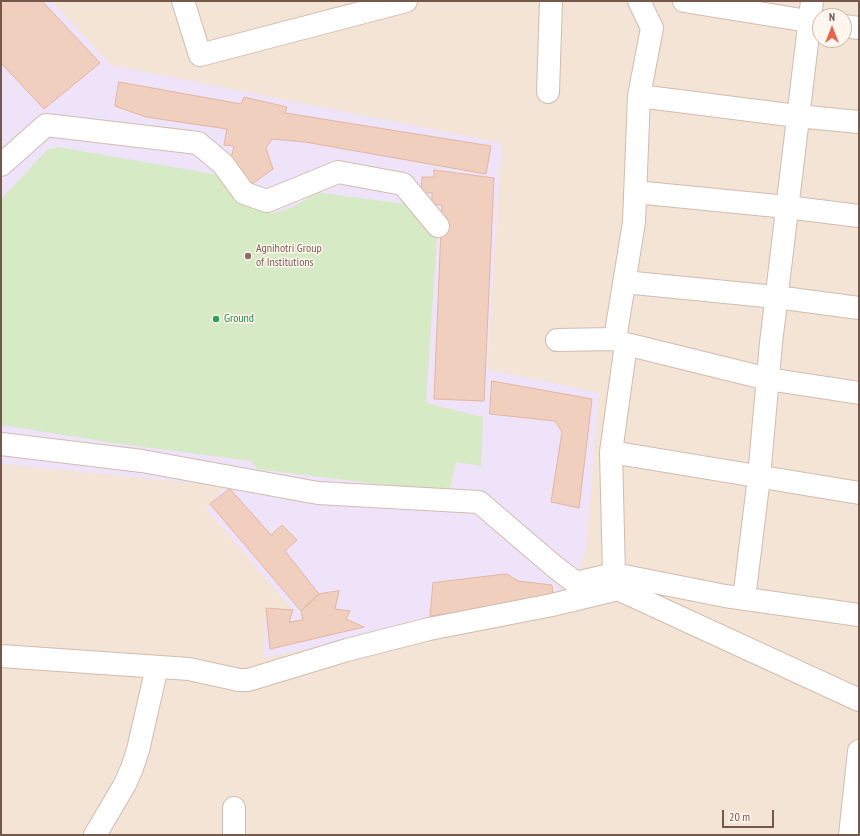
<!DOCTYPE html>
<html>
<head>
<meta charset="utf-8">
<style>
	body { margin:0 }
	#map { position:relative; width:860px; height:836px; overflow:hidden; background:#fcf2e7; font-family:"PT Sans Narrow",sans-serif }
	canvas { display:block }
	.frame { position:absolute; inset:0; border:2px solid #76584b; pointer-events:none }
	.north { position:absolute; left:812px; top:8px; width:40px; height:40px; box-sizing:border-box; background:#fff7ed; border:1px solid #c8b7ac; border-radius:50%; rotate:0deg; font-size:11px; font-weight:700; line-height:16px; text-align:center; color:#76584b }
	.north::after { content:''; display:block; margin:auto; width:14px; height:18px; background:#e4654e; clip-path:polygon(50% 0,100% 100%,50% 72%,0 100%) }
	.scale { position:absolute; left:722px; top:810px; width:52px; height:18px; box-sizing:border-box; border:2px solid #76584b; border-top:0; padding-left:5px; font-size:12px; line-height:14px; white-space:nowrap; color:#76584b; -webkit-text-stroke:3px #fff7ed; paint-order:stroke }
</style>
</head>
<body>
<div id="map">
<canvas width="860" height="836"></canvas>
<div class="frame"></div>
<div class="north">N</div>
<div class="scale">20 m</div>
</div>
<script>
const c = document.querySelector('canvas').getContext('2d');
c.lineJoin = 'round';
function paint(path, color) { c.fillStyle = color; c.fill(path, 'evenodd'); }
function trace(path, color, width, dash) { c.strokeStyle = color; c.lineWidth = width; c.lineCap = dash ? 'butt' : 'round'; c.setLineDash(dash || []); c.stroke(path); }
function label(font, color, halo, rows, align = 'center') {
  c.font = font + ' "PT Sans Narrow",sans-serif'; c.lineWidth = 3; c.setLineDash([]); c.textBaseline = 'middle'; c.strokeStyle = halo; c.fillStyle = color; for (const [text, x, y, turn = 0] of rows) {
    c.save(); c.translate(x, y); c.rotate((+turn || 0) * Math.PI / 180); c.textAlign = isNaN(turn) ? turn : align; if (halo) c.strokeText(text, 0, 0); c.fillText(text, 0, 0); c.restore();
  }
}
const residential = new Path2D(`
	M 1,1 L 859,1 L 859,835 L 1,835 ZM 820,16 L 844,16 L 844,40 L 820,40 Z`);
const education = new Path2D(`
	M 1,1 L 52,1 L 111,65 L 502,143 L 487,369 L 599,393 L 586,550 L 579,569 L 566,569 L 561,584 L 561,597 L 263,658 L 266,608 L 292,609 L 206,509 L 224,486 L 1,464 Z`);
const green = new Path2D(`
	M 58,147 L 225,176 L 264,211 L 274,213 L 291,208 L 305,200 L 315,192 L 404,204 L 437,235 L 426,403 L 483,417 L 481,466 L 456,462 L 449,493 L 257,469 L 251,461 L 114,443 L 1,425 L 1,199 L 47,150 Z`);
const building = new Path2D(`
	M 2,1 L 42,1 L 100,63 L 44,109 L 1,63 L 1,2 Z
	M 119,82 L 241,104 L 244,97 L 287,107 L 285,113 L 491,146 L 486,174 L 305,142 L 272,139 L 266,148 L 273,169 L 248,187 L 231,159 L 234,146 L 224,145 L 227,129 L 146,117 L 115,106 Z
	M 434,170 L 494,178 L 484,401 L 434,399 L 442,205 L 432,204 L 432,193 L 421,193 L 422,177 L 434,177 Z
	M 492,381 L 592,399 L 579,508 L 551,502 L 562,432 L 555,421 L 490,414 Z
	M 230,489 L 271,535 L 282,525 L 297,540 L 285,551 L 319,594 L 301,611 L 210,504 Z
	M 507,574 L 518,581 L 552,585 L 553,599 L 430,616 L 433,583 Z
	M 339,591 L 335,609 L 350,611 L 346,619 L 364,627 L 270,649 L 266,608 L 293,610 L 289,622 L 303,620 L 301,611 L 319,594 Z`);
const minor = new Path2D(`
	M 183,1 L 200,55 L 406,1
	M 639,1 L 652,28 L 639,96 L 634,222 L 615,339 L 626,344 L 768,379 L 859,393
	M 684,1 L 820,23
	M 844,26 L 859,28
	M 548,92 L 551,1
	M 639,96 L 797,116 L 859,122
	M 1,165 L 46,125 L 198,143 L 223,164 L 244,193 L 267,201 L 338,172 L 403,184 L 438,226
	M 635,192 L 787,207 L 859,216
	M 624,282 L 776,297 L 859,308
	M 557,340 L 615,339
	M 1,444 L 142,461 L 318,493 L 479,502 L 555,567 L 576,583 L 614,574 L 725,596 L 859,615
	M 611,452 L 859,493
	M 618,588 L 614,574 L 611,452 L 626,344
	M 744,599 L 759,477 L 771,343 L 812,1
	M 1,656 L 189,669 L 239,680 L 248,680 L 347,650 L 429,629 L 552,605 L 618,589 L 859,700
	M 234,808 L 234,835
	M 95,835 L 125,784 L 132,768 L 138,750 L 157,667
	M 850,835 L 859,751`);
const markers = [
	[248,256,4,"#8d6e63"],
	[216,319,4,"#2e9e5b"]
];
const educationNames = [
	["Agnihotri Group",256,249],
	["of Institutions",256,263]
];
const leisureNames = [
	["Ground",224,319]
];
paint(residential, '#f4e4d5');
paint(education, '#efe3f9');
paint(green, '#d6eac5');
paint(building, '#f1cfbf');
trace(building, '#e4b59f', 1);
trace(minor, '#d0bcaf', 24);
trace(minor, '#fff', 22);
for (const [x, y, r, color] of markers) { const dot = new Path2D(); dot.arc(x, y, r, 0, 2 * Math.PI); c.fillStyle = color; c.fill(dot); trace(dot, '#fff7ed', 1.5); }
label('12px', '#785e54', '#fff7ed', educationNames, 'left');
label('12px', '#27864d', '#fff7ed', leisureNames, 'left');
</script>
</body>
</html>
